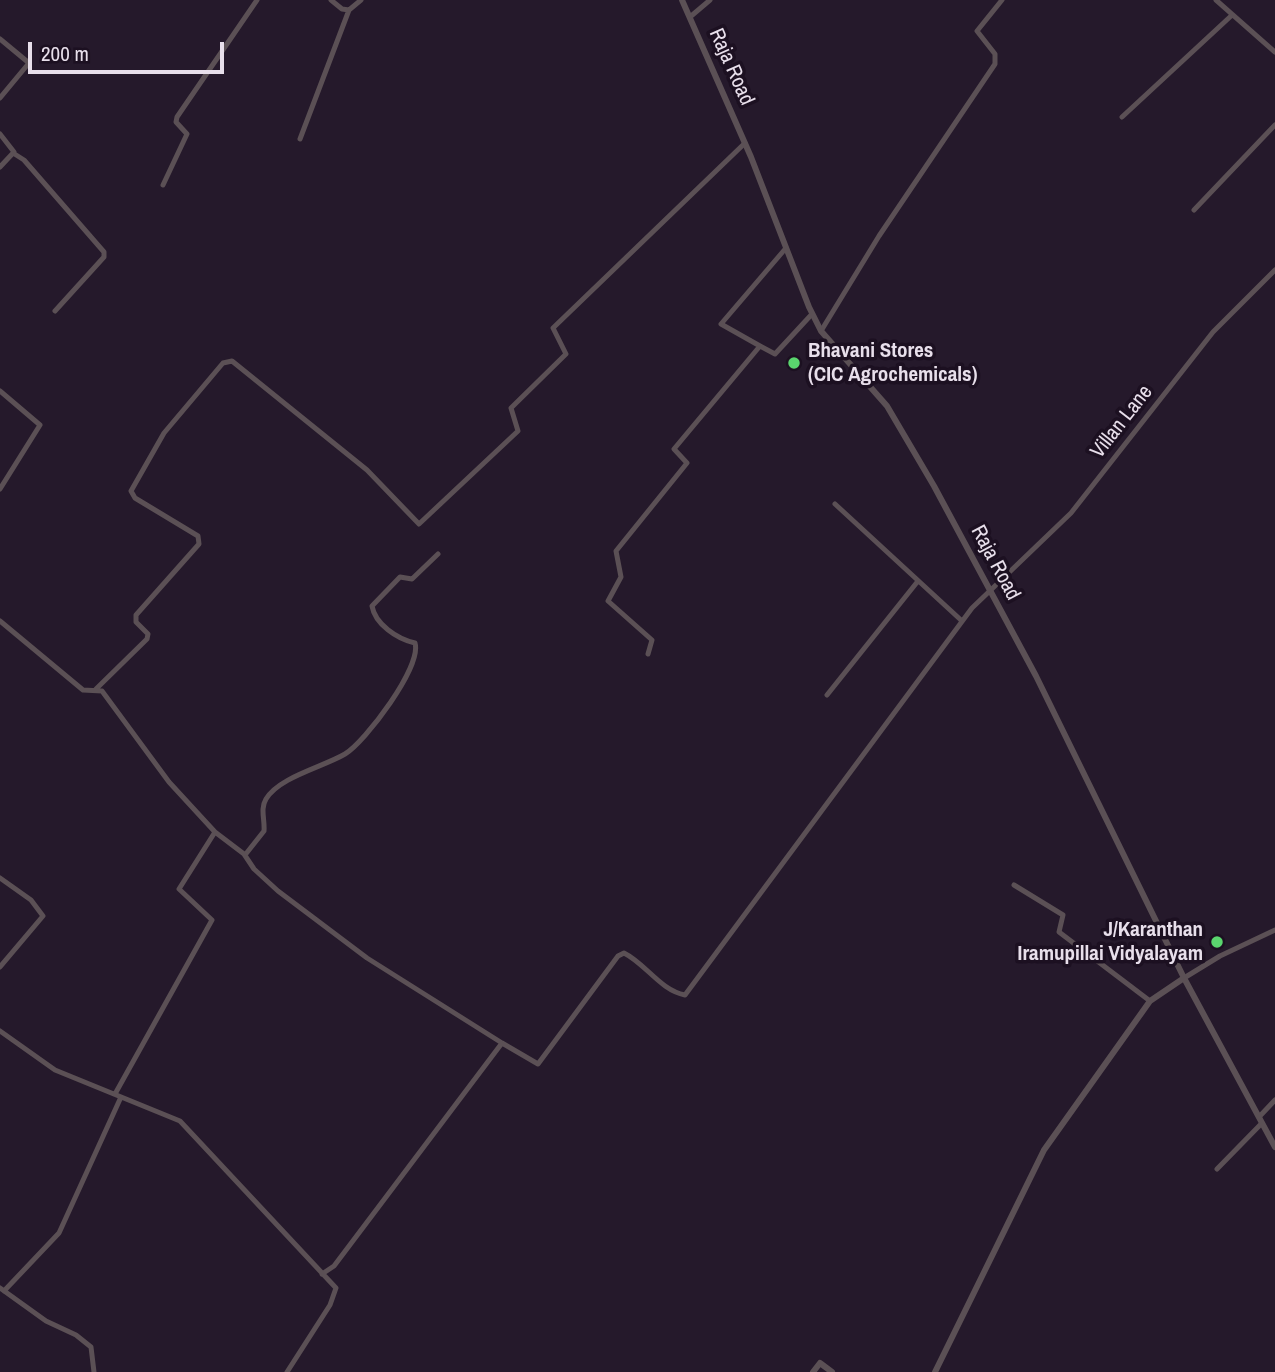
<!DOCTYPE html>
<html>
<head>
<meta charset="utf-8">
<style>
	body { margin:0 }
	#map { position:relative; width:1275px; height:1372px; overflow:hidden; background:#25192b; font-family:"Archivo Narrow",sans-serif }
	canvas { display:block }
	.scale { position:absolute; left:28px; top:42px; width:196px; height:32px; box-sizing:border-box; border:4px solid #e8dfeb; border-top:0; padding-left:9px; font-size:21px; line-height:24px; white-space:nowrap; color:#e8dfeb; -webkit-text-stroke:5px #1c1021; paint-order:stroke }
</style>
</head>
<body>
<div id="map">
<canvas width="1275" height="1372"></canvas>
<div class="scale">200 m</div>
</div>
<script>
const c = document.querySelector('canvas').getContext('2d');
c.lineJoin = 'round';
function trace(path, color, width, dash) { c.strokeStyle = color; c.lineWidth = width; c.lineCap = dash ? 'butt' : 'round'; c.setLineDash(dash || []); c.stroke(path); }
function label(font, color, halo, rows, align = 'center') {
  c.font = font + ' "Archivo Narrow",sans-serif'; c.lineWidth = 7; c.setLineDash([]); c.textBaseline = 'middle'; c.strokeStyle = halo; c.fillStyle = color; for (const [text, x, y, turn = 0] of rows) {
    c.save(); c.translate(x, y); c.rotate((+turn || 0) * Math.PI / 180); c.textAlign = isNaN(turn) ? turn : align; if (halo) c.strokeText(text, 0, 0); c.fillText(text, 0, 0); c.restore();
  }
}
const minor = new Path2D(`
	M 331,0 L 342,9 L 349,10 L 361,0
	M 1216,0 L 1275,52
	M 690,17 L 710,0
	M 0,39 L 29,63 L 0,98
	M 1122,117 L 1231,16
	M 0,134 L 14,152 L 0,167
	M 300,139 L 349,10
	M 13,153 L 24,160 L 104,252 L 104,257 L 55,311
	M 163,185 L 187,134 L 176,122 L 177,117 L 257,0
	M 1194,210 L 1275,125
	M 821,331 L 879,236 L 995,64 L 995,54 L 977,31 L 1002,0
	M 760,346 L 775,354 L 812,314
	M 0,391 L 40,425 L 0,489
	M 835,504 L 962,621
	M 0,621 L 83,690 L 102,691 L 169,782 L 215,832 L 244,854 L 254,869 L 278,891 L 367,958 L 502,1043 L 334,1266 L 322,1274
	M 648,654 L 652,640 L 608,601 L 621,577 L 616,551 L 687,463 L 674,449 L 760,346 L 721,324 L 786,248
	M 96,689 L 147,639 L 148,634 L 136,622 L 136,615 L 199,544 L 198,536 L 135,498 L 131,491 L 164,433 L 223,363 L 232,361 L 367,470 L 419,524 L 518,431 L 511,408 L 566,354 L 553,328 L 745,143
	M 827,695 L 918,581
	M 245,855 L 264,831 C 265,820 260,809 266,799 C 279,777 323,767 345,754 C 365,742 422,667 415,643 C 397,639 375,624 372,606 L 400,577 L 412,579 L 438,554
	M 0,878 L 31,900 L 43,916 L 0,967
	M 1014,885 L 1063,915 L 1059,932 L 1150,1001
	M 1184,978 L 1220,956 L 1275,930
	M 0,1031 L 55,1070 L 180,1121 L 336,1288 L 330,1305 L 287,1372
	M 502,1043 L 538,1064 L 618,956 L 624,953 C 646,964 660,990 685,995 L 972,608 L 1071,513 L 1213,332 L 1275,270
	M 115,1094 L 212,920 L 179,889 L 215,832
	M 1259,1117 L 1275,1100
	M 1217,1169 L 1262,1123
	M 0,1288 L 46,1321 L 76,1335 L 91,1347 L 94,1372
	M 4,1291 L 59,1233 L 121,1097`);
const tertiary = new Path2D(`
	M 682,0 L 751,157 L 809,307 L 821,331 L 887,406 L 934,486 L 1036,676 L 1184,978 L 1275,1147
	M 813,1372 L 820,1363 L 832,1372
	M 935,1372 L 1044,1150 L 1150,1001 L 1184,978`);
const markers = [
	[794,363,7,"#5ad56e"],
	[1217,942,7,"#5ad56e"]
];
const streetNames = [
	["Raja Road",731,67,66],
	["Villan Lane",1122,422,-52],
	["Raja Road",995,563,62]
];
const poiNames = [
	["Bhavani Stores",808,351],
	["(CIC Agrochemicals)",808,375],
	["J/Karanthan",1203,930,"right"],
	["Iramupillai Vidyalayam",1203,954,"right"]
];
trace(minor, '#5b5055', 5);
trace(tertiary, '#5b5055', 6);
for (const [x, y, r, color] of markers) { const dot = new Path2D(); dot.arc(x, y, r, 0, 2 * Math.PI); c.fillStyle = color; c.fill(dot); trace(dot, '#1c1021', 2.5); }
label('21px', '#e8dfeb', '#1c1021', streetNames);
label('bold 21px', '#e8dfeb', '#1c1021', poiNames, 'left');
</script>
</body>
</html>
